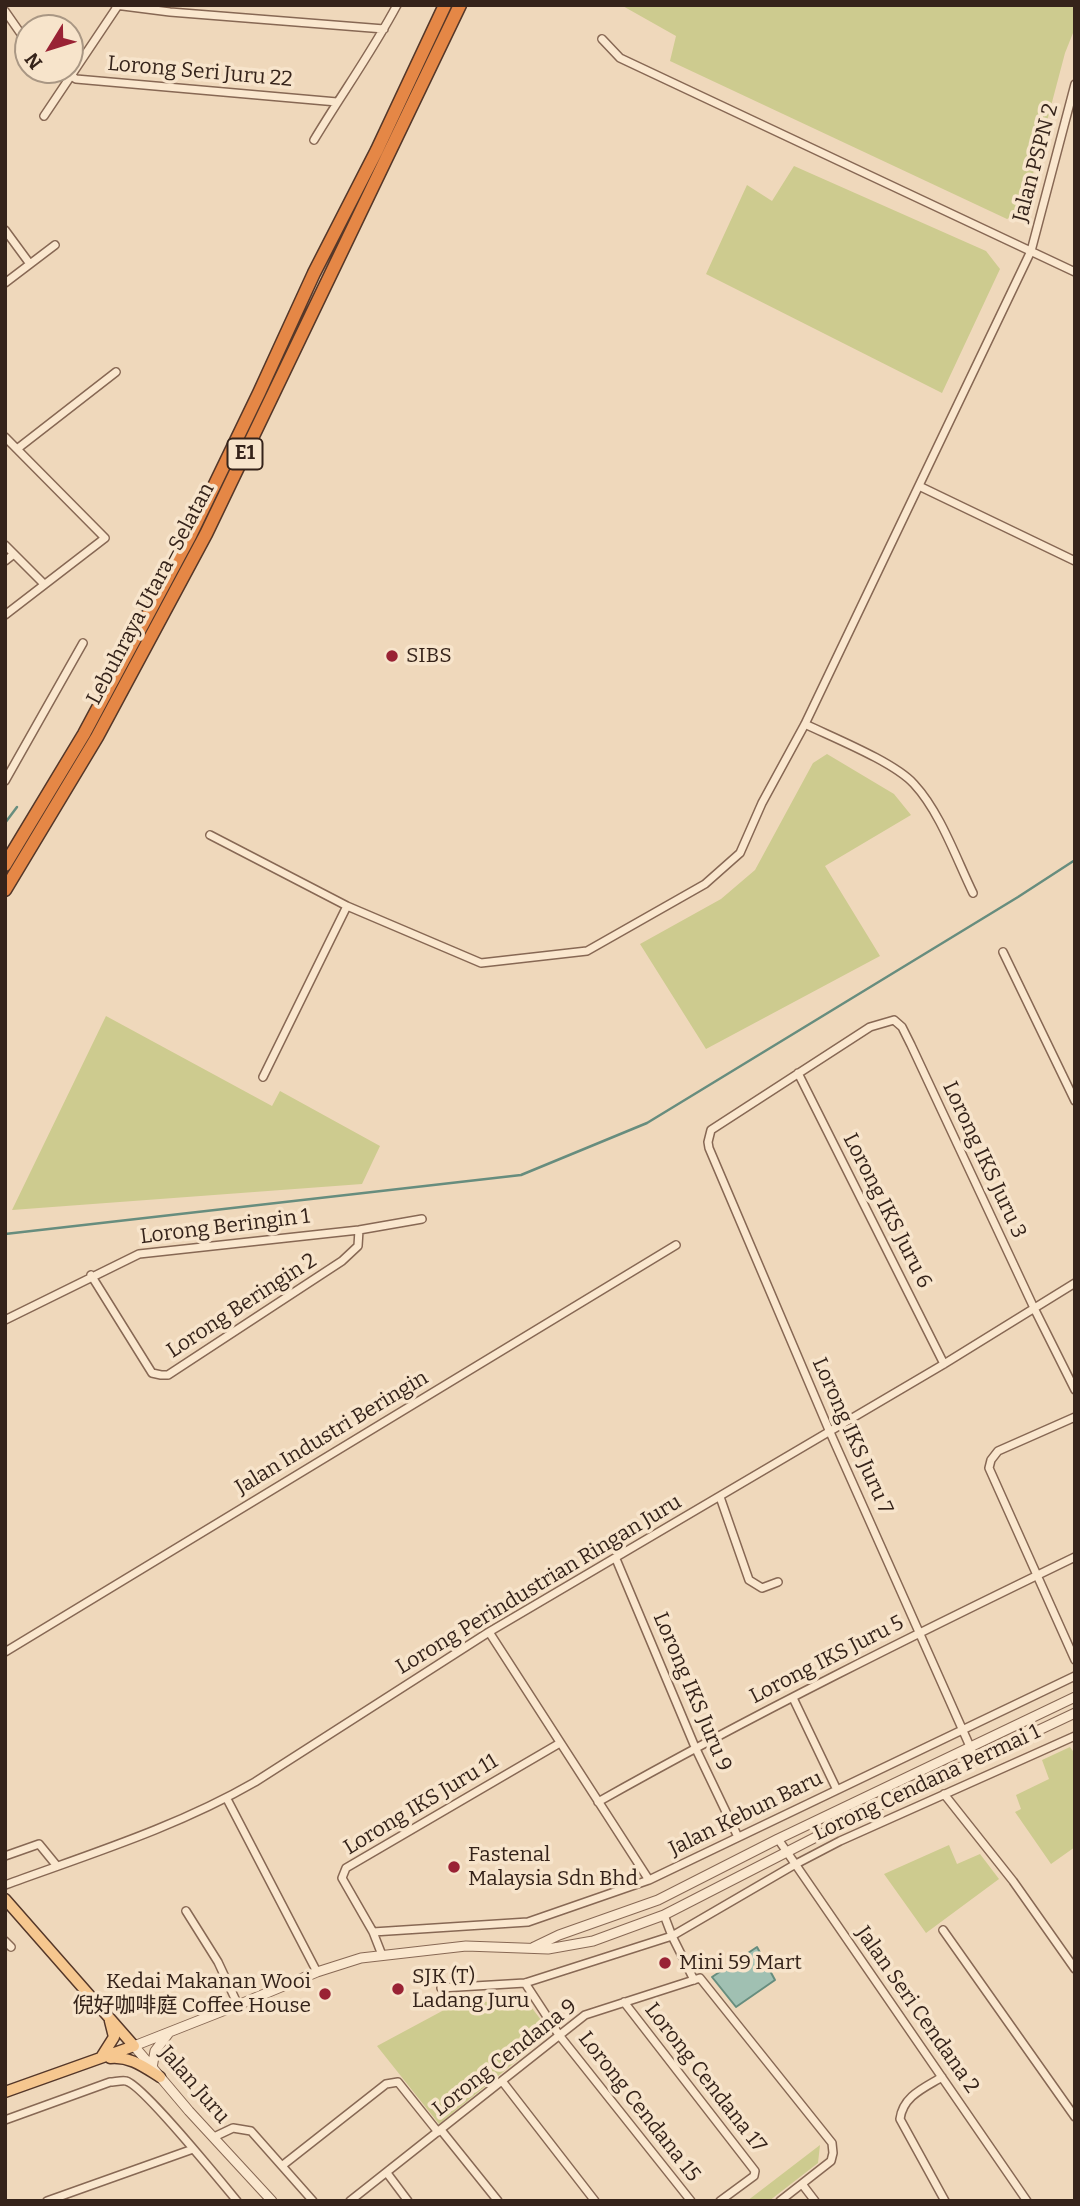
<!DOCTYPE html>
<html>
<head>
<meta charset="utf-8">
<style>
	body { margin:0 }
	#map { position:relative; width:1080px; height:2206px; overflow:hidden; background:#efd8bb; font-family:Bitter,serif }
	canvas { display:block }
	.frame { position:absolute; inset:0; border:7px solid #35231a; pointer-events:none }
	.north { position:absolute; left:14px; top:14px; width:70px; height:70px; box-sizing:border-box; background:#f7e4cb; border:2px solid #a99784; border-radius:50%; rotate:232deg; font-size:19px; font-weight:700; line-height:28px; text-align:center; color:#35231a }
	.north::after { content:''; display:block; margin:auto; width:24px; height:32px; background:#992234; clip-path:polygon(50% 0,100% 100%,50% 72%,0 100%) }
</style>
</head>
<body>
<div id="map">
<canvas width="1080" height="2206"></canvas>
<div class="frame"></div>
<div class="north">N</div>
</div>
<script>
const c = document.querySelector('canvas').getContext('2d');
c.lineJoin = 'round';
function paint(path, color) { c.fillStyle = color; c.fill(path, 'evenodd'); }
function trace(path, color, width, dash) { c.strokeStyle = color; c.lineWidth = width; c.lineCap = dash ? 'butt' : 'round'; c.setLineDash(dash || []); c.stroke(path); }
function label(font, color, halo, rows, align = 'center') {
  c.font = font + ' Bitter,"Noto Sans SC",serif'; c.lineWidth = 7; c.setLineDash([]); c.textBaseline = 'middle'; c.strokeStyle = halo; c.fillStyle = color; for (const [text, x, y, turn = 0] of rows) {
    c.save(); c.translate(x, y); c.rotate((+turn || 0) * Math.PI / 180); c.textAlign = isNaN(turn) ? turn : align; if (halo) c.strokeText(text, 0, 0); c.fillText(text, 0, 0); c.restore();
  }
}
const green = new Path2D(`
	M 621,5 L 1072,5 L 1075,8 L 1075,28 L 1065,53 L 1023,212 L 1007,219 L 670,61 L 676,36 Z
	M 794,166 L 986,251 L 1000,269 L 942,393 L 706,274 L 747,185 L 772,201 Z
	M 827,754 L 894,794 L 911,815 L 825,866 L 880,956 L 706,1049 L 640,944 L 721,899 L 755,870 L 813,763 Z
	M 106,1016 L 272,1106 L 280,1091 L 380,1146 L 362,1184 L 12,1210 Z
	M 1070,1747 L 1075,1754 L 1075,1847 L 1051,1864 L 1015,1812 L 1021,1809 L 1016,1795 L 1049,1779 L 1042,1760 Z
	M 949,1845 L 957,1864 L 980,1854 L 999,1879 L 926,1933 L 884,1874 Z
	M 522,1995 L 551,2033 L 439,2124 L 377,2046 L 444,2010 Z
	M 820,2145 L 818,2163 L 769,2201 L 747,2201 Z`);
const water = new Path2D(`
	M 757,1947 L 775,1980 L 736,2007 L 712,1977 Z`);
const stream = new Path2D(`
	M 5,823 L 17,807
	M 5,1234 L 521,1175 L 647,1123 L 1018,897 L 1075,860`);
const minor = new Path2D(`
	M 115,5 L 170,12 L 384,29
	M 5,11 L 28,44
	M 602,39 L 620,58 L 1075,272
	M 62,70 L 76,79 L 337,102
	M 44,116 L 117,7
	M 314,140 C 341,95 372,52 397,5
	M 5,230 L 30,264
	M 5,283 L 55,245
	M 5,437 L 105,538 L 5,615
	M 17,449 L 116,372
	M 919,486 L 1075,561
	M 5,545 L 44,584
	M 5,561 L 14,554
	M 805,724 C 834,738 894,762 914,784 C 940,812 956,858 973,893
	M 5,781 L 83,643
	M 210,835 L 347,906 L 481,963 L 587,951 L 705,884 L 740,853 L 762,803 L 805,724 L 1031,251 L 1075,84
	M 1003,952 L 1075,1101
	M 798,1073 L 944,1364
	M 263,1077 L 347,906
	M 91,1275 L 152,1373 L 161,1375 L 168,1375 L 342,1261 L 358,1246 L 359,1230
	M 5,1320 L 139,1254 L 359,1230 L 422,1219
	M 1075,1417 L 998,1451 L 991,1460 L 989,1468 L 1075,1660
	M 720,1497 L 749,1580 L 762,1588 L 778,1582
	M 616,1559 L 695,1747 L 738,1837
	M 489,1632 L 649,1880
	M 5,1652 L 676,1245
	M 793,1698 L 837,1790
	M 976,1760 L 829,1430 L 709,1148 L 708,1142 L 711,1130 L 870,1027 L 894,1020 L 902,1027 L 911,1045 L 1034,1308 L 1075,1390
	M 944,1794 L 1013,1881 L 1075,1969
	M 227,1799 L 317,1972
	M 598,1802 C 754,1714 914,1635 1075,1557
	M 778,1839 L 1027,2201
	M 5,1856 L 39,1844 L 57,1866
	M 5,1885 C 90,1854 177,1827 255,1782 L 489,1632 L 944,1364 L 1075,1283
	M 186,1911 L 218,1962 L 238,2005
	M 664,1915 L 672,1936 L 694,1980
	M 943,1930 L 1075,2117
	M 373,1932 L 528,1922 L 649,1880 L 1075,1676
	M 5,1941 L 11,1947
	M 382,1955 L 373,1932 L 342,1878 L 346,1868 L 560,1743
	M 525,1983 L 559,2035 L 691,2201
	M 441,1988 L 525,1983 L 672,1936 L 794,1865 L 840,1841 L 1075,1736
	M 624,2002 L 755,2171 L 754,2176 L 720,2201
	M 942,2077 C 924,2088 903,2096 900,2119 L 945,2201
	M 502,2081 L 595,2201
	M 5,2120 L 110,2082 C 114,2082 122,2080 126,2081 C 142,2084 222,2183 237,2201
	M 441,2130 L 498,2201
	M 214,2137 L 233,2128 L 251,2131 L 313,2201
	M 283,2165 L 386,2084 L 398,2082 L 438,2132
	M 387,2173 L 408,2201
	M 802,2184 L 815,2201
	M 47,2201 L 193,2149
	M 350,2201 L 585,2015 L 700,1978 L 832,2143 L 833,2153 L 831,2161 L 780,2201`);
const tertiary = new Path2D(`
	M 534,1947 L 559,1935 L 658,1900 L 778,1839 L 1075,1697
	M 152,2068 L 155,2051 L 168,2034
	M 272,2201 L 189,2111 L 134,2046 L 238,2005 L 317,1972 L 361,1958 L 466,1946 L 548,1949 L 593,1941 L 664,1915 L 855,1817 L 1075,1713`);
const primary = new Path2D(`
	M 5,1899 L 134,2046 L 5,2092
	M 102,2056 L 114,2037 L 110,2021
	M 110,2058 C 130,2056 144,2067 160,2077`);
const motorway = new Path2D(`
	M 5,865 L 84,734 L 190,536 L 259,393 L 314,273 L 377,150 L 445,5
	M 5,890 L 97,737 L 206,534 L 460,5`);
const markers = [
	[392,656,7,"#992234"],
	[454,1867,7,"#992234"],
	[665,1963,7,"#992234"],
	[398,1989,7,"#992234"],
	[325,1994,7,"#992234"]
];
const shields = [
	[245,454,35]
];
const shieldNames = [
	["E1",245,454]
];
const streetNames = [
	["Lorong Seri Juru 22",200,72,5],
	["Jalan PSPN 2",1036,163,-75],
	["Lebuhraya Utara–Selatan",151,594,-62],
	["Lorong IKS Juru 3",984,1160,65],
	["Lorong IKS Juru 6",887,1211,63],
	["Lorong Beringin 1",225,1227,-7],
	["Lorong Beringin 2",242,1306,-33],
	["Jalan Industri Beringin",332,1433,-31],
	["Lorong IKS Juru 7",852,1436,66],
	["Lorong Perindustrian Ringan Juru",539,1585,-31],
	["Lorong IKS Juru 5",827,1660,-27],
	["Lorong IKS Juru 9",692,1692,67],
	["Lorong Cendana Permai 1",927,1783,-25],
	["Lorong IKS Juru 11",421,1805,-31],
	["Jalan Kebun Baru",746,1814,-26],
	["Jalan Seri Cendana 2",917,2010,55],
	["Lorong Cendana 9",505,2058,-38],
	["Lorong Cendana 17",705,2078,52],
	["Jalan Juru",194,2085,49],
	["Lorong Cendana 15",639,2107,52]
];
const poiNames = [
	["SIBS",406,656],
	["Fastenal",468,1855],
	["Malaysia Sdn Bhd",468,1879],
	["Mini 59 Mart",679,1963],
	["SJK (T)",412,1977],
	["Ladang Juru",412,2001],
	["Kedai Makanan Wooi",311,1982,"right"],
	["倪好咖啡庭 Coffee House",311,2006,"right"]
];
paint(green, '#cdcb8f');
paint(water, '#a0c0b2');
trace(water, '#678d7e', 2);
trace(stream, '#678d7e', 2.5);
trace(minor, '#876854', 10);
trace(tertiary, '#876854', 11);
trace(primary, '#543729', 13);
trace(motorway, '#543729', 15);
trace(minor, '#fae7ce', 7);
trace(tertiary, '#fae7ce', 9);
trace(primary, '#f6c78f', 10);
trace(motorway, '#e58746', 12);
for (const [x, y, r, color] of markers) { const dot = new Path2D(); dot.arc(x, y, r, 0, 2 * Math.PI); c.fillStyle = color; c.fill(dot); trace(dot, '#f7e4cb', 2.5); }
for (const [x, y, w] of shields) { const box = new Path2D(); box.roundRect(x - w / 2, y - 15.5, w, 31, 5); c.fillStyle = '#f7e4cb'; c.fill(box); trace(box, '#35231a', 2); }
label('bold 19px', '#35231a', null, shieldNames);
label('21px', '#35231a', '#f7e4cb', streetNames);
label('21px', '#35231a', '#f7e4cb', poiNames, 'left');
</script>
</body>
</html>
